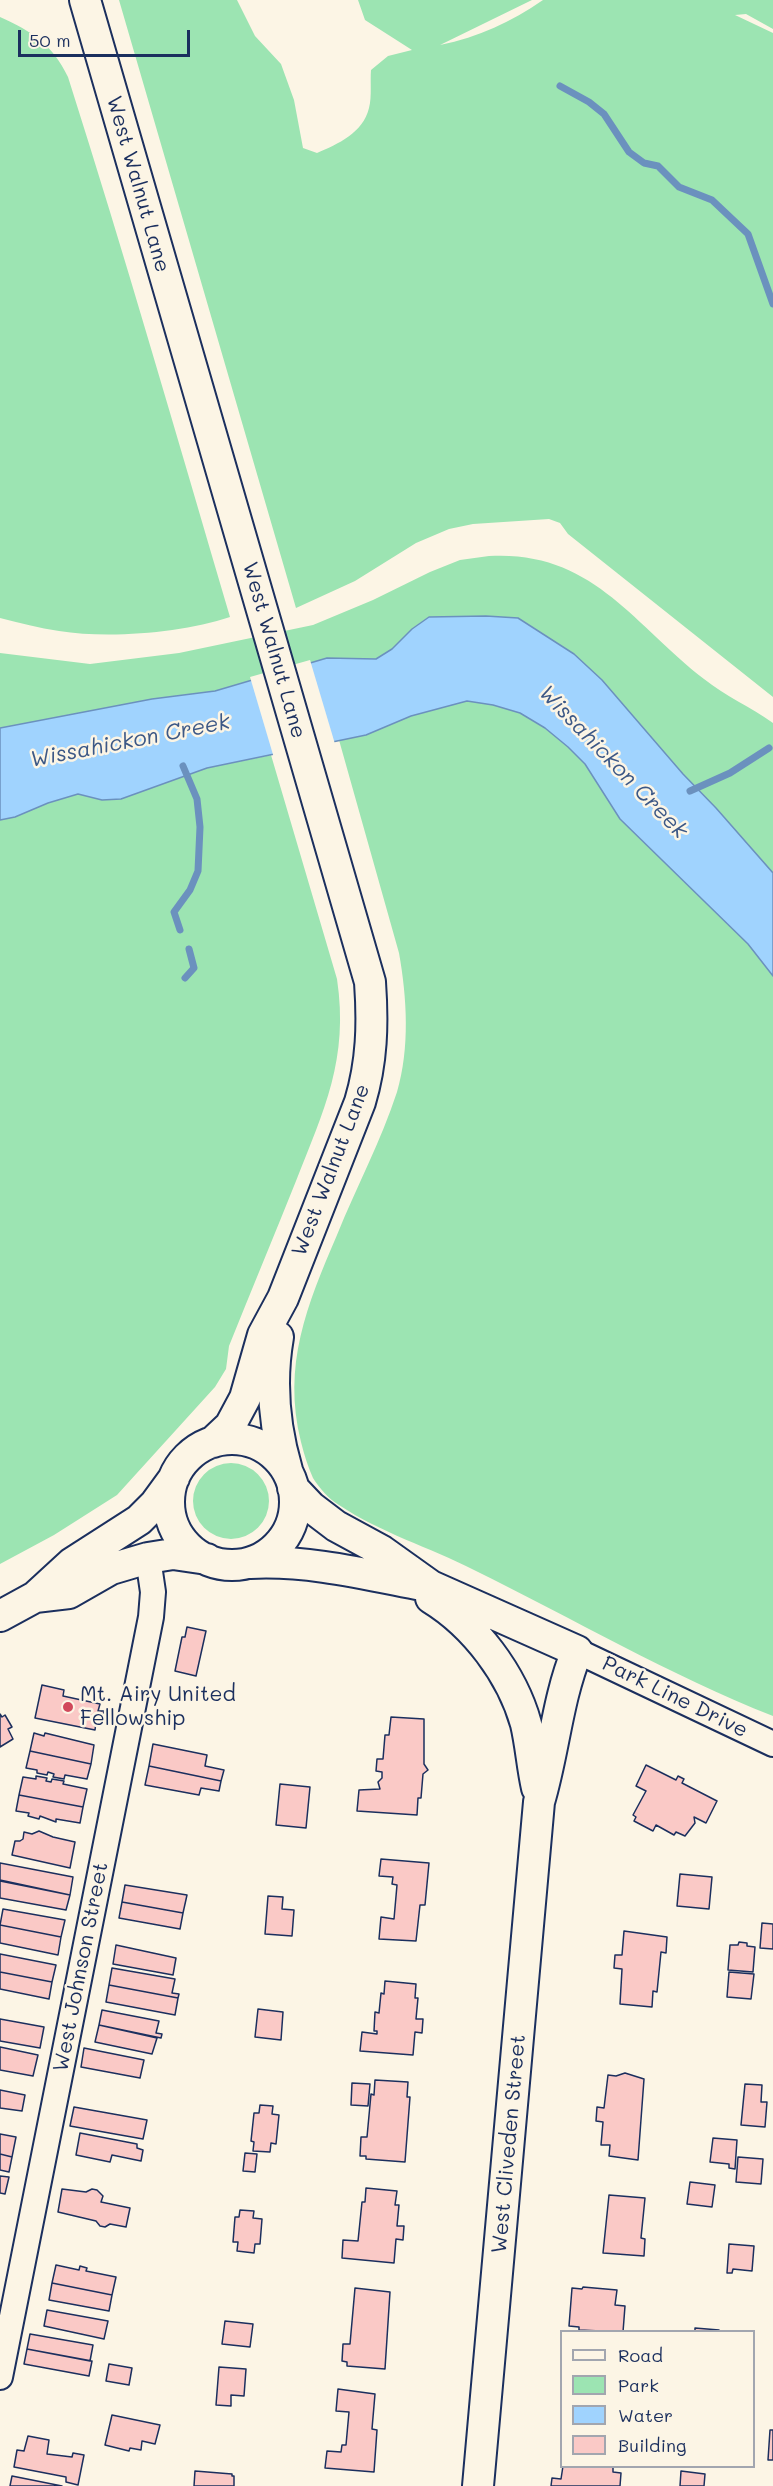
<!DOCTYPE html>
<html>
<head>
<meta charset="utf-8">
<style>
	body { margin:0 }
	#map { position:relative; width:773px; height:2486px; overflow:hidden; background:#fcf5e5; font-family:Mali,sans-serif }
	canvas { display:block }
	.legend { position:absolute; left:560px; top:2330px; width:195px; height:138px; box-sizing:border-box; background:#fcf5e5; border:2px solid #a2a6af; margin:0; padding:8px 10px; list-style:none; font-size:18px; color:#1b2f5e }
	.legend li { display:flex; align-items:center; gap:12px; height:30px }
	.legend b { width:30px; border:2px solid #a2a6af }
	.scale { position:absolute; left:18px; top:30px; width:172px; height:27px; box-sizing:border-box; border:3px solid #1b2f5e; border-top:0; padding-left:8px; font-size:18px; line-height:21px; white-space:nowrap; color:#1b2f5e; -webkit-text-stroke:4px #fcf5e5; paint-order:stroke }
</style>
</head>
<body>
<div id="map">
<canvas width="773" height="2486"></canvas>
<ul class="legend">
<li><b style="height:8px;background:#fcf5e5"></b>Road</li>
<li><b style="height:16px;background:#9ce4b2"></b>Park</li>
<li><b style="height:16px;background:#a0d3fe"></b>Water</li>
<li><b style="height:16px;background:#fac9c6"></b>Building</li>
</ul>
<div class="scale">50 m</div>
</div>
<script>
const c = document.querySelector('canvas').getContext('2d');
c.lineJoin = 'round';
function paint(path, color) { c.fillStyle = color; c.fill(path, 'evenodd'); }
function trace(path, color, width, dash) { c.strokeStyle = color; c.lineWidth = width; c.lineCap = dash ? 'butt' : 'round'; c.setLineDash(dash || []); c.stroke(path); }
function label(font, color, halo, rows, align = 'center') {
  c.font = font + ' Mali,sans-serif'; c.lineWidth = 5; c.setLineDash([]); c.textBaseline = 'middle'; c.strokeStyle = halo; c.fillStyle = color; for (const [text, x, y, turn = 0] of rows) {
    c.save(); c.translate(x, y); c.rotate((+turn || 0) * Math.PI / 180); c.textAlign = isNaN(turn) ? turn : align; if (halo) c.strokeText(text, 0, 0); c.fillText(text, 0, 0); c.restore();
  }
}
const green = new Path2D(`
	M 119,0 L 237,0 L 255,36 L 281,64 L 294,100 L 303,148 L 317,153 C 338,144 363,133 369,108 C 372,96 370,82 371,70 L 388,56 L 412,50 L 365,20 L 358,0 L 532,0 L 440,45 C 479,37 511,22 543,0 L 773,0 L 773,29 L 746,14 L 735,15 L 773,33 L 773,697 L 568,534 L 560,523 L 549,519 L 473,524 L 449,529 L 416,543 L 355,581 L 296,608 Z
	M 0,17 C 33,32 52,44 68,77 C 125,256 177,437 230,617 C 182,633 109,639 59,631 C 39,628 20,623 0,618 Z
	M 489,556 C 592,550 633,624 704,679 C 725,696 751,707 773,723 L 773,873 L 716,808 L 683,774 L 602,680 L 574,654 L 518,618 L 429,617 L 412,629 L 393,649 L 376,659 L 327,658 L 215,691 L 152,699 L 0,728 L 0,653 L 90,664 L 179,653 L 313,625 L 373,600 L 430,572 L 460,560 Z
	M 467,701 L 493,705 L 520,713 L 545,728 L 568,747 L 585,764 L 620,819 L 748,944 L 773,976 L 773,1716 C 669,1675 574,1619 474,1570 C 429,1547 381,1533 339,1505 C 329,1499 319,1488 313,1478 C 308,1467 304,1454 301,1442 C 282,1365 307,1305 337,1235 C 356,1188 381,1141 397,1092 C 410,1048 407,998 399,953 L 339,740 L 366,735 L 411,716 Z
	M 271,755 L 337,979 C 349,1059 324,1110 296,1181 C 274,1236 251,1291 229,1346 L 226,1369 L 215,1387 L 117,1495 L 54,1535 L 0,1564 L 0,820 L 15,817 L 48,803 L 78,794 L 102,800 L 143,790 L 207,768 Z
	M193 1501a38 38 0 1 1 76 0a38 38 0 1 1-76 0Z`);
const water = new Path2D(`
	M 486,616 L 518,618 L 574,654 L 602,680 L 683,774 L 716,808 L 773,873 L 773,976 L 748,944 L 620,819 L 585,764 L 568,747 L 545,728 L 520,713 L 493,705 L 467,701 L 411,716 L 366,735 L 207,768 L 121,799 L 102,800 L 78,794 L 48,803 L 15,817 L 0,820 L 0,728 L 152,699 L 215,691 L 327,658 L 376,659 L 392,649 L 412,629 L 429,617 Z`);
const pier = new Path2D(`
	M 310,660 L 335,744 L 274,758 L 250,677 Z`);
const stream = new Path2D(`
	M 560,86 L 589,102 L 604,114 L 629,152 L 644,163 L 658,166 L 679,187 L 712,200 L 748,234 L 773,304
	M 690,791 L 730,773 L 769,748
	M 180,930 L 174,912 L 190,890 L 198,871 L 200,827 L 197,799 L 183,766
	M 185,978 L 194,968 L 189,949`);
const building = new Path2D(`
	M 187,1627 L 206,1631 L 196,1676 L 175,1671 L 182,1637 L 185,1637 Z
	M 42,1685 L 64,1690 L 63,1696 L 100,1704 L 98,1711 L 104,1711 L 101,1723 L 96,1722 L 95,1730 L 35,1718 Z
	M 0,1714 L 2,1717 L 5,1715 L 12,1727 L 8,1729 L 13,1739 L 0,1747 Z
	M 391,1717 L 424,1719 L 424,1764 L 428,1770 L 423,1774 L 421,1798 L 418,1798 L 417,1815 L 357,1811 L 359,1790 L 380,1789 L 378,1782 L 382,1778 L 382,1772 L 376,1771 L 377,1759 L 383,1759 L 385,1735 L 389,1735 Z
	M 34,1733 L 44,1736 L 45,1733 L 94,1745 L 91,1764 L 30,1751 Z
	M 153,1744 L 207,1755 L 205,1766 L 224,1770 L 221,1781 L 149,1766 Z
	M 30,1751 L 91,1764 L 87,1779 L 65,1775 L 64,1779 L 53,1777 L 54,1774 L 48,1772 L 47,1775 L 37,1773 L 37,1770 L 26,1768 Z
	M 646,1765 L 676,1780 L 678,1776 L 684,1779 L 682,1783 L 717,1801 L 706,1823 L 694,1817 L 695,1823 L 685,1836 L 676,1832 L 674,1835 L 656,1825 L 653,1831 L 634,1821 L 636,1817 L 633,1815 L 646,1791 L 636,1786 Z
	M 149,1766 L 221,1781 L 219,1791 L 201,1788 L 199,1795 L 145,1785 Z
	M 36,1776 L 47,1778 L 46,1781 L 51,1782 L 52,1779 L 64,1781 L 63,1784 L 87,1789 L 83,1807 L 19,1795 L 23,1777 L 36,1779 Z
	M 280,1784 L 310,1787 L 306,1828 L 276,1825 Z
	M 19,1795 L 83,1807 L 80,1823 L 56,1819 L 56,1822 L 40,1816 L 39,1819 L 28,1816 L 29,1813 L 16,1811 Z
	M 39,1831 L 53,1837 L 75,1842 L 70,1868 L 12,1855 L 15,1841 L 20,1841 L 23,1839 L 24,1832 L 32,1834 Z
	M 381,1859 L 429,1863 L 425,1905 L 420,1905 L 416,1941 L 379,1939 L 381,1917 L 394,1919 L 397,1885 L 392,1884 L 393,1877 L 379,1876 Z
	M 0,1863 L 73,1877 L 70,1895 L 0,1880 Z
	M 680,1874 L 712,1877 L 709,1909 L 677,1906 Z
	M 0,1881 L 70,1895 L 66,1910 L 0,1898 Z
	M 125,1885 L 187,1895 L 183,1913 L 122,1902 Z
	M 268,1896 L 283,1897 L 282,1909 L 294,1910 L 292,1936 L 265,1934 Z
	M 122,1902 L 183,1913 L 180,1929 L 119,1918 Z
	M 3,1909 L 65,1920 L 61,1937 L 0,1925 Z
	M 762,1923 L 773,1924 L 773,1949 L 760,1948 Z
	M 0,1925 L 61,1937 L 58,1955 L 0,1943 Z
	M 624,1931 L 667,1937 L 666,1953 L 661,1952 L 657,1992 L 653,1991 L 652,2007 L 620,2004 L 622,1969 L 614,1968 L 615,1955 L 622,1955 Z
	M 739,1942 L 747,1943 L 747,1946 L 755,1947 L 753,1972 L 728,1970 L 730,1945 L 738,1945 Z
	M 116,1945 L 176,1958 L 173,1975 L 113,1964 Z
	M 0,1954 L 56,1965 L 52,1982 L 0,1972 Z
	M 112,1968 L 175,1979 L 172,1993 L 179,1994 L 178,1998 L 109,1985 Z
	M 0,1972 L 52,1982 L 49,1999 L 0,1989 Z
	M 729,1972 L 754,1974 L 751,1999 L 727,1997 Z
	M 385,1981 L 416,1984 L 415,1998 L 418,1998 L 416,2019 L 423,2019 L 422,2033 L 415,2032 L 413,2055 L 360,2051 L 362,2032 L 377,2034 L 377,2031 L 374,2031 L 375,2012 L 379,2013 L 381,1993 L 384,1994 Z
	M 109,1985 L 178,1998 L 175,2015 L 106,2002 Z
	M 258,2009 L 283,2012 L 281,2040 L 255,2037 Z
	M 102,2010 L 159,2021 L 156,2033 L 162,2034 L 161,2038 L 99,2025 Z
	M 0,2019 L 44,2027 L 40,2048 L 0,2041 Z
	M 99,2025 L 157,2038 L 152,2054 L 95,2042 Z
	M 0,2047 L 38,2055 L 33,2076 L 0,2070 Z
	M 84,2048 L 144,2060 L 140,2078 L 81,2067 Z
	M 625,2073 L 644,2079 L 638,2160 L 609,2156 L 610,2145 L 601,2145 L 603,2122 L 596,2121 L 597,2107 L 604,2108 L 608,2075 L 616,2076 Z
	M 375,2080 L 408,2082 L 407,2097 L 410,2097 L 405,2162 L 366,2159 L 366,2156 L 360,2156 L 361,2137 L 367,2137 L 371,2094 L 374,2095 Z
	M 352,2083 L 370,2084 L 368,2106 L 351,2105 Z
	M 745,2084 L 762,2085 L 761,2102 L 767,2102 L 765,2127 L 741,2125 Z
	M 0,2090 L 25,2095 L 22,2111 L 0,2108 Z
	M 260,2105 L 273,2106 L 272,2114 L 279,2115 L 276,2144 L 271,2143 L 270,2152 L 253,2151 L 254,2142 L 251,2141 L 254,2113 L 259,2113 Z
	M 74,2107 L 147,2120 L 143,2139 L 70,2126 Z
	M 80,2133 L 137,2144 L 137,2148 L 143,2150 L 141,2161 L 112,2155 L 110,2162 L 76,2155 Z
	M 0,2134 L 16,2137 L 12,2157 L 0,2154 Z
	M 713,2138 L 737,2140 L 735,2169 L 729,2168 L 729,2164 L 710,2162 Z
	M 245,2153 L 257,2154 L 255,2172 L 243,2171 Z
	M 0,2154 L 12,2157 L 9,2172 L 0,2170 Z
	M 738,2157 L 763,2159 L 761,2184 L 736,2182 Z
	M 0,2176 L 9,2177 L 5,2194 L 0,2193 Z
	M 690,2182 L 715,2185 L 712,2207 L 687,2204 Z
	M 366,2188 L 397,2191 L 395,2205 L 399,2205 L 397,2226 L 404,2226 L 403,2240 L 396,2239 L 394,2263 L 342,2258 L 343,2240 L 358,2241 L 362,2202 L 365,2202 Z
	M 62,2189 L 86,2192 L 92,2189 L 97,2190 L 103,2196 L 101,2202 L 130,2208 L 126,2227 L 110,2224 L 105,2227 L 100,2226 L 96,2221 L 58,2212 Z
	M 609,2195 L 645,2198 L 641,2238 L 645,2239 L 644,2256 L 603,2253 Z
	M 240,2210 L 254,2211 L 253,2218 L 262,2219 L 260,2244 L 255,2244 L 254,2253 L 237,2251 L 238,2242 L 233,2242 L 235,2217 L 239,2217 Z
	M 729,2244 L 754,2246 L 752,2271 L 733,2269 L 732,2273 L 727,2273 Z
	M 56,2265 L 79,2270 L 80,2266 L 87,2268 L 86,2271 L 116,2277 L 112,2295 L 52,2283 Z
	M 52,2283 L 112,2295 L 109,2311 L 49,2300 Z
	M 583,2287 L 617,2290 L 615,2305 L 625,2306 L 623,2332 L 579,2330 L 579,2327 L 569,2326 L 572,2288 L 582,2289 Z
	M 355,2288 L 390,2292 L 385,2369 L 347,2366 L 347,2362 L 342,2361 L 343,2344 L 350,2344 Z
	M 47,2310 L 108,2321 L 104,2339 L 44,2326 Z
	M 225,2321 L 253,2324 L 250,2347 L 222,2344 Z
	M 695,2328 L 719,2330 L 718,2332 L 695,2332 Z
	M 30,2334 L 93,2345 L 90,2361 L 27,2349 Z
	M 27,2349 L 92,2361 L 89,2376 L 24,2364 Z
	M 109,2364 L 132,2368 L 129,2385 L 106,2381 Z
	M 219,2367 L 246,2369 L 244,2396 L 231,2395 L 231,2406 L 216,2405 Z
	M 338,2389 L 375,2394 L 372,2429 L 377,2430 L 374,2472 L 325,2468 L 327,2451 L 341,2452 L 342,2445 L 346,2445 L 349,2412 L 336,2411 Z
	M 112,2415 L 160,2425 L 155,2444 L 142,2441 L 141,2450 L 130,2448 L 129,2451 L 105,2445 Z
	M 770,2430 L 773,2430 L 773,2460 L 768,2460 Z
	M 28,2436 L 49,2440 L 47,2454 L 72,2457 L 73,2453 L 84,2455 L 78,2485 L 66,2482 L 66,2477 L 14,2467 L 17,2450 L 24,2451 Z
	M 563,2466 L 613,2466 L 613,2472 L 621,2473 L 620,2486 L 551,2486 L 552,2478 L 561,2479 Z
	M 195,2471 L 232,2474 L 232,2476 L 234,2476 L 234,2486 L 194,2486 Z
	M 681,2471 L 705,2474 L 704,2486 L 680,2486 Z
	M 12,2476 L 62,2486 L 10,2486 Z`);
const minor = new Path2D(`
	M 577,1651 L 773,1744
	M 0,2377 L 151,1617 L 153,1592 L 148,1558`);
const tertiary = new Path2D(`
	M 85,0 L 370,982 C 373,1024 372,1062 360,1102 L 283,1298 L 263,1335 L 245,1398 L 230,1426 L 213,1442
	M 278,1337 C 270,1383 274,1426 287,1470
	M169 1502a63 63 0 1 1 126 0a63 63 0 1 1-126 0Z
	M 293,1488 L 311,1507 L 336,1526 L 382,1551 L 431,1586 L 577,1651 C 557,1700 554,1752 539,1802 L 478,2486
	M 250,1563 C 309,1560 365,1574 422,1585
	M 35,1597 L 69,1593 L 111,1569 L 148,1558 L 173,1554 L 207,1559
	M 431,1598 C 475,1625 512,1674 526,1724 C 531,1745 532,1766 537,1788
	M 0,1616 L 35,1597 L 72,1563 L 139,1520 L 155,1504 L 174,1478`);
const markers = [
	[68,1707,6,"#d1495b"]
];
const streetNames = [
	["West Walnut Lane",138,184,74],
	["West Walnut Lane",274,650,74],
	["West Walnut Lane",331,1170,-69],
	["Park Line Drive",675,1697,26],
	["West Johnson Street",81,1967,-79],
	["West Cliveden Street",509,2144,-85]
];
const poiNames = [
	["Mt. Airy United",80,1695],
	["Fellowship",80,1719]
];
const waterNames = [
	["Wissahickon Creek",130,741,-11],
	["Wissahickon Creek",613,762,46]
];
paint(green, '#9ce4b2');
paint(water, '#a0d3fe');
trace(water, '#6b91be', 1.5);
paint(pier, '#fcf5e5');
trace(stream, '#6b91be', 7);
paint(building, '#fac9c6');
trace(building, '#1b2f5e', 1.5);
trace(minor, '#1b2f5e', 28);
trace(tertiary, '#1b2f5e', 34);
trace(minor, '#fcf5e5', 24);
trace(tertiary, '#fcf5e5', 30);
for (const [x, y, r, color] of markers) { const dot = new Path2D(); dot.arc(x, y, r, 0, 2 * Math.PI); c.fillStyle = color; c.fill(dot); trace(dot, '#fcf5e5', 2); }
label('21px', '#1b2f5e', '#fcf5e5', streetNames);
label('21px', '#1b2f5e', '#fcf5e5', poiNames, 'left');
label('italic 22px', '#3c5886', '#fcf5e5', waterNames);
</script>
</body>
</html>
